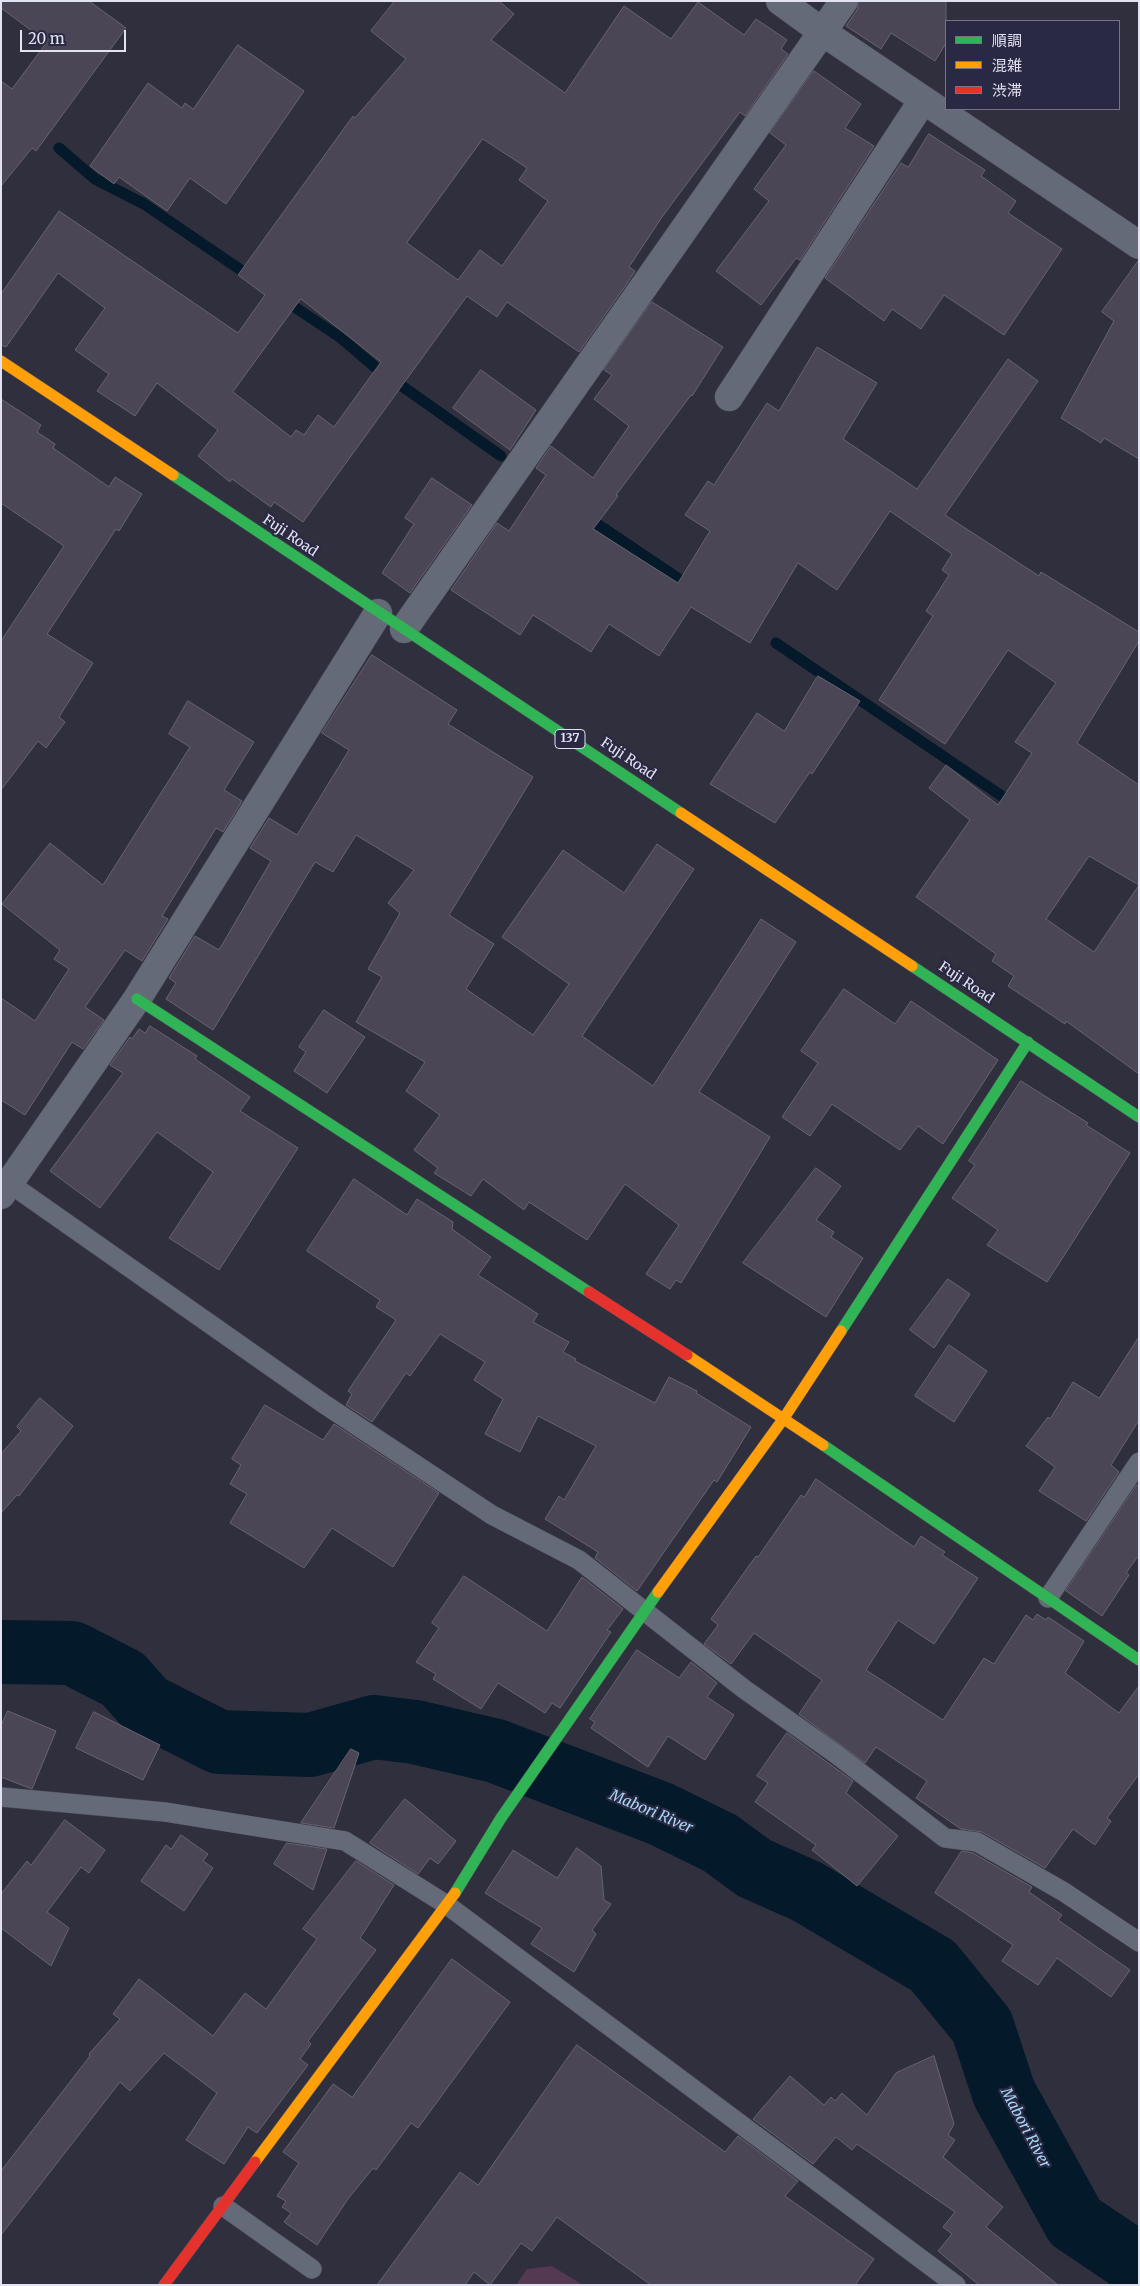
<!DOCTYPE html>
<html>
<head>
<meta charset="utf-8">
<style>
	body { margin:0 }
	#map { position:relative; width:1140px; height:2286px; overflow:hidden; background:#302f3d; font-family:Merriweather,"Noto Sans JP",serif }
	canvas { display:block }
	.frame { position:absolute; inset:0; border:2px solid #e2e2f3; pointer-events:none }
	.legend { position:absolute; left:945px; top:20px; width:175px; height:90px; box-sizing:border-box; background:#2a2943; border:1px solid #747389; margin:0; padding:6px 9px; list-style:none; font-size:15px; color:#e2e2f3 }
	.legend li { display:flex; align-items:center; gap:10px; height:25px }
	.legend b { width:25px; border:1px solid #747389 }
	.scale { position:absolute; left:20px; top:30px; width:106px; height:22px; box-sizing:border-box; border:2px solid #e2e2f3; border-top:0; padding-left:6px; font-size:15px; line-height:18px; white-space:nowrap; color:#e2e2f3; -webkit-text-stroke:4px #2a2943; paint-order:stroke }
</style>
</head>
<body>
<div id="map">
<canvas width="1140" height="2286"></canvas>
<div class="frame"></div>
<ul class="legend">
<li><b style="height:6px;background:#30b455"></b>順調</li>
<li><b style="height:6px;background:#ff9f0a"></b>混雑</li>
<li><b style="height:6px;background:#e5322d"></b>渋滞</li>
</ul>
<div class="scale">20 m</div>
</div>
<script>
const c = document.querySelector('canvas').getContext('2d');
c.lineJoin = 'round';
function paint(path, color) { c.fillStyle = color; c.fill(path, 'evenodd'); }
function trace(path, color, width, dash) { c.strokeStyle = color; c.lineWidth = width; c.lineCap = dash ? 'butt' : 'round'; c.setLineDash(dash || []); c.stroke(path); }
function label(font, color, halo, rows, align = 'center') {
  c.font = font + ' Merriweather,serif'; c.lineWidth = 4.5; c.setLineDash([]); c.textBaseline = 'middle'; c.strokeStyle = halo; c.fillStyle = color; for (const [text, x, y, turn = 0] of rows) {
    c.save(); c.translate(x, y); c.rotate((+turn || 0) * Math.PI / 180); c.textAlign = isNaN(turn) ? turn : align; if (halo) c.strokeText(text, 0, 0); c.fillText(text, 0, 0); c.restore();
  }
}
const green = new Path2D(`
	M 552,2266 L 583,2285 L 516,2285 L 527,2269 Z`);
const stream = new Path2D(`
	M 59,148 L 95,179 L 144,204 L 254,279
	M 284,300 L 341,338 L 375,367 L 501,456
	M 584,515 L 691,587
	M 776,643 L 1015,805`);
const river = new Path2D(`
	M 1,1652 L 72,1653 L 123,1679 L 146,1705 L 219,1742 L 310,1745 L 374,1727 L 415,1732 L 496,1751 L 661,1814 L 720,1843 L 754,1868 L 806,1891 L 933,1966 L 982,2026 L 1004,2093 L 1075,2222 L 1139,2265`);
const building = new Path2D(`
	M 1,1 L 89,1 L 126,28 L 36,151 L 32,148 L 1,186 L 1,81 L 12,89 L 47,42 L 1,8 Z
	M 395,1 L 499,1 L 514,14 L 491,40 L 565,93 L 624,6 L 671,39 L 698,2 L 744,35 L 756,19 L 787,40 L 781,49 L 788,54 L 745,116 L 740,112 L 662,217 L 629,267 L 635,271 L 626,285 L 579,352 L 507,302 L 497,317 L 467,296 L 303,522 L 274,502 L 271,507 L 232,479 L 230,482 L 198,456 L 218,430 L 157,383 L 135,416 L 97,391 L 109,374 L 75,350 L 105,308 L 58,273 L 6,347 L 1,345 L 1,294 L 59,211 L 238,333 L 265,295 L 238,275 L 353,116 L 355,118 L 406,59 L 371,31 ZM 483,139 L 527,168 L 519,180 L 548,201 L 502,266 L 480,250 L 458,280 L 407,243 ZM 301,299 L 381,362 L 334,427 L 318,415 L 304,435 L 296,430 L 291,437 L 233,392 Z
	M 859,1 L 946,1 L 946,43 L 935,61 L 891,33 L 881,49 L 846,26 L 857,10 Z
	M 238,45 L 304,91 L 226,204 L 190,178 L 167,211 L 119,177 L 114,184 L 90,166 L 148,83 L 182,108 L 185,103 L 193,109 Z
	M 814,71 L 861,104 L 845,128 L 874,146 L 800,260 L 796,258 L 761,305 L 716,271 L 769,201 L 754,189 L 786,145 L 770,133 Z
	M 929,134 L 985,170 L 981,176 L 1016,201 L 1008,213 L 1062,249 L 1004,335 L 944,295 L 921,329 L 892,309 L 884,321 L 825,278 L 901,163 L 908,167 Z
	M 1139,260 L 1139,459 L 1104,438 L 1101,443 L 1061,418 L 1114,321 L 1102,312 Z
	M 652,302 L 723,347 L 692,396 L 691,395 L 616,495 L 618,496 L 593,529 L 678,583 L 710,531 L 685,515 L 708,481 L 714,485 L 767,403 L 779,411 L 817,347 L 877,383 L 843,439 L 917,489 L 1008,359 L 1038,381 L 945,515 L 1039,576 L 1041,572 L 1139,632 L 1139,641 L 1077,743 L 1139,785 L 1139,885 L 1089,856 L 1046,919 L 1094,952 L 1139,885 L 1139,1074 L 1066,1021 L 1065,1024 L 1008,986 L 1014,976 L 992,961 L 996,954 L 916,897 L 970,820 L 929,788 L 946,765 L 998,805 L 1032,753 L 1015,742 L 1056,683 L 1008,650 L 945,744 L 879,700 L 933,616 L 926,611 L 949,575 L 942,570 L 952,554 L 890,511 L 837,590 L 798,563 L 750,643 L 691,607 L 659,656 L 609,624 L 591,652 L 533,615 L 520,635 L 451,590 L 497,523 L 509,531 L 546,475 L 536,468 L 551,446 L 593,478 L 629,426 L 594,399 L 612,375 L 604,370 Z
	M 481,370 L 536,410 L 510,450 L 453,408 Z
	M 1,399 L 41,425 L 37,432 L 55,444 L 53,448 L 109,487 L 115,477 L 142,494 L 119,531 L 116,529 L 47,634 L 93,663 L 59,717 L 65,722 L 46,748 L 38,741 L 1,790 L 1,641 L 64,546 L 1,503 Z
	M 432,478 L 472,505 L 410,593 L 382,573 L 414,524 L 405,518 Z
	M 372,655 L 457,710 L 448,724 L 533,777 L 449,915 L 494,944 L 466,989 L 533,1035 L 569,984 L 502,937 L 563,850 L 624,893 L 657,844 L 694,869 L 582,1036 L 653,1086 L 761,919 L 796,942 L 699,1092 L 770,1137 L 681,1283 L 676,1280 L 670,1289 L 646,1274 L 679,1225 L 625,1184 L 587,1240 L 529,1202 L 524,1210 L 483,1179 L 471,1196 L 434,1173 L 438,1168 L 414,1150 L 440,1115 L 406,1091 L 425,1062 L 356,1022 L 382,977 L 368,969 L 400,913 L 388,903 L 414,870 L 356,835 L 333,872 L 315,862 L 213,1030 L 166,999 L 176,983 L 169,978 L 195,936 L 219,950 L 271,861 L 250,848 L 269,818 L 297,835 L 349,750 L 322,733 Z
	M 818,676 L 860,701 L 812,774 L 810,772 L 775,823 L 710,784 L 757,713 L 784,731 Z
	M 188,701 L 254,742 L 224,790 L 242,801 L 223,832 L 216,828 L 162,916 L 168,919 L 142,961 L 125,950 L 85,1007 L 104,1020 L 83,1049 L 72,1042 L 25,1115 L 1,1100 L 1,998 L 35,1021 L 69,969 L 54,959 L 60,950 L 2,904 L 50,843 L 103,885 L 190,747 L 169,734 Z
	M 844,989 L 895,1024 L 911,1001 L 998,1060 L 943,1144 L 918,1126 L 900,1150 L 832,1104 L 810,1136 L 782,1117 L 818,1063 L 801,1051 Z
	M 324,1010 L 365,1037 L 327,1093 L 294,1071 L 306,1052 L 299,1047 Z
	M 150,1026 L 197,1056 L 195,1059 L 250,1097 L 240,1111 L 298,1148 L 219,1270 L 169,1238 L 213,1172 L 157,1132 L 100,1208 L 50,1171 L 123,1073 L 110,1065 L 130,1037 L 132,1039 L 139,1029 L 145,1033 Z
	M 1021,1081 L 1088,1123 L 1086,1125 L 1130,1153 L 1047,1282 L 987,1245 L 998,1230 L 952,1198 L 975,1165 L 969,1161 Z
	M 816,1168 L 841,1186 L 816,1220 L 834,1232 L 831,1237 L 863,1258 L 826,1317 L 743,1263 Z
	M 354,1179 L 407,1215 L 417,1199 L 453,1222 L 452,1229 L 491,1257 L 478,1275 L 538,1314 L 533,1322 L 569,1342 L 563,1352 L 576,1359 L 575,1361 L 655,1403 L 669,1377 L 697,1391 L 696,1393 L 751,1427 L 717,1482 L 714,1480 L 637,1591 L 595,1558 L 598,1552 L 545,1519 L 559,1496 L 564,1500 L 596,1446 L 538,1416 L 520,1452 L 485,1434 L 503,1399 L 474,1380 L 485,1362 L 440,1334 L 410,1376 L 406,1373 L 372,1422 L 346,1405 L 352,1394 L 348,1391 L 396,1320 L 376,1307 L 380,1300 L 307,1251 Z
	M 948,1279 L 970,1294 L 934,1348 L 910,1330 Z
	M 1139,1337 L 1139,1420 L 1111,1465 L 1119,1472 L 1086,1521 L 1039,1491 L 1055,1467 L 1026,1446 L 1048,1417 L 1050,1419 L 1073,1382 L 1099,1398 Z
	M 949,1345 L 987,1371 L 954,1422 L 915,1396 Z
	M 40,1398 L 73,1426 L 19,1496 L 17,1495 L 1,1513 L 1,1454 L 21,1431 L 17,1427 Z
	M 265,1405 L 323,1440 L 334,1424 L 439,1493 L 393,1567 L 332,1528 L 304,1568 L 230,1523 L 247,1494 L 230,1484 L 241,1465 L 232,1459 Z
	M 816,1479 L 914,1547 L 921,1536 L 945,1552 L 942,1555 L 978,1578 L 934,1644 L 898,1620 L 866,1670 L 943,1720 L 984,1658 L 994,1664 L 1026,1615 L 1033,1620 L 1037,1614 L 1046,1620 L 1048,1617 L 1084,1641 L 1065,1673 L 1119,1713 L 1139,1686 L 1139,1774 L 1107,1818 L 1111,1821 L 1095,1845 L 1073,1829 L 1045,1868 L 982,1832 L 961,1829 L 916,1798 L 927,1781 L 876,1747 L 865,1763 L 799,1714 L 822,1680 L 754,1633 L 731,1664 L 704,1644 L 718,1625 L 711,1619 L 756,1556 L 758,1557 L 801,1495 L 804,1497 Z
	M 1137,1485 L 1139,1487 L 1139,1555 L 1126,1573 L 1129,1575 L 1102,1616 L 1066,1591 Z
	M 464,1576 L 547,1631 L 582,1577 L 623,1609 L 607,1630 L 611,1632 L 560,1708 L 552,1703 L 545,1713 L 498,1683 L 481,1709 L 433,1679 L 436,1674 L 416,1662 L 439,1628 L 432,1623 Z
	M 637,1650 L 679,1678 L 691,1662 L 717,1683 L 707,1697 L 734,1715 L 705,1760 L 668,1736 L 648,1767 L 591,1728 L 595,1722 L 590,1719 Z
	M 8,1711 L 56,1731 L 32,1789 L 1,1777 L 1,1726 Z
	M 94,1712 L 160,1745 L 143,1780 L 76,1748 Z
	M 787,1733 L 853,1781 L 846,1793 L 898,1836 L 857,1886 L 812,1850 L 816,1845 L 755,1802 L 768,1783 L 757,1776 Z
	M 351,1749 L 359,1753 L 334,1828 L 301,1823 Z
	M 405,1799 L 456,1841 L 438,1864 L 430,1858 L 418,1874 L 370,1843 Z
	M 65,1820 L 105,1850 L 89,1873 L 81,1867 L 47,1912 L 69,1928 L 51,1966 L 1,1928 L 1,1894 L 27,1861 L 31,1865 Z
	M 181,1835 L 208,1854 L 203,1861 L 213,1868 L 184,1911 L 141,1881 L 166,1845 L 171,1849 Z
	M 287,1843 L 327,1849 L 313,1890 L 274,1864 Z
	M 577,1848 L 601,1866 L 604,1900 L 611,1904 L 592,1930 L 596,1934 L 574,1972 L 531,1944 L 542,1928 L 485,1893 L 513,1850 L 557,1878 Z
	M 962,1851 L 973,1853 L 1032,1887 L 1029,1892 L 1062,1915 L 1058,1920 L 1130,1970 L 1111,1997 L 1057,1958 L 1038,1985 L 1002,1961 L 1013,1945 L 935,1893 Z
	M 356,1861 L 394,1885 L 360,1938 L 376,1950 L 308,2041 L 311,2044 L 300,2059 L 308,2065 L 257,2133 L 248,2127 L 224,2164 L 186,2140 L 217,2093 L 164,2053 L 130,2091 L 120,2082 L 1,2235 L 1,2171 L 90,2056 L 89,2054 L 120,2019 L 113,2014 L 139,1979 L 213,2036 L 245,1993 L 266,2009 L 317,1939 L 303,1929 Z
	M 452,1959 L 510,2002 L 418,2128 L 411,2123 L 376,2170 L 373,2168 L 348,2199 L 317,2245 L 284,2222 L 291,2213 L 282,2207 L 286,2201 L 277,2196 L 299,2163 L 283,2152 L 333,2084 L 352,2097 Z
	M 577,2045 L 725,2152 L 738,2136 L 798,2181 L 785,2196 L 874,2259 L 855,2285 L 651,2285 L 557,2217 L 532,2251 L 521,2243 L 490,2285 L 474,2272 L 465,2285 L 377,2285 L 460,2172 L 478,2185 Z
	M 934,2056 L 954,2124 L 948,2135 L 955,2140 L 943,2157 L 1003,2207 L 986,2227 L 1058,2285 L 979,2285 L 938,2251 L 952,2234 L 943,2227 L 955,2212 L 857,2144 L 852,2150 L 836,2137 L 813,2164 L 753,2119 L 790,2076 L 824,2105 L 831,2097 L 835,2101 L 842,2093 L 867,2115 L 896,2073 Z`);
const lane = new Path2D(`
	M 9,1183 L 324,1404 L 492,1515 L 579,1560 L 744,1689 L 836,1754 L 945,1838 L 977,1842 L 1064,1892 L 1139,1942
	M 1048,1598 L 1139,1462
	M 1,1797 L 165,1812 L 345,1841 L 447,1905 L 956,2285
	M 223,2206 L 312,2269`);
const street = new Path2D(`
	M 780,1 L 824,33 L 1139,245
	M 729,397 L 923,100
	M 404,629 L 844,1
	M 1,1195 L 137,999 L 378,613`);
const fast = new Path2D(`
	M 173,475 L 681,813
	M 912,966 L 1139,1117
	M 137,999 L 589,1292
	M 841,1331 L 1028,1042
	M 823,1445 L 1139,1660
	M 455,1893 L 501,1818 L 658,1592`);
const slow = new Path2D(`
	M 1,361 L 173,475
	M 681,813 L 912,966
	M 687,1355 L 823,1445
	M 658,1592 L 784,1418 L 841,1331
	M 255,2162 L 455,1893`);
const jam = new Path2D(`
	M 589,1292 L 687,1355
	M 164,2285 L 255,2162`);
const shields = [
	[570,739,30]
];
const shieldNames = [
	["137",570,739]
];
const streetNames = [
	["Fuji Road",290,536,34],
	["Fuji Road",628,759,34],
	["Fuji Road",966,983,34]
];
const waterNames = [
	["Mabori River",651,1812,23],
	["Mabori River",1025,2128,62]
];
paint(green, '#553952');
trace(stream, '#04192a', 11);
trace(river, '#04192a', 64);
paint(building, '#4b4656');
trace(building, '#676470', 1);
trace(lane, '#4d4c59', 20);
trace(street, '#4d4c59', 29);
trace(fast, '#4d4c59', 12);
trace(slow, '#4d4c59', 12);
trace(jam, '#4d4c59', 12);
trace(lane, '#656a78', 19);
trace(street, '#656a78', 28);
trace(fast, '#30b455', 11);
trace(slow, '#ff9f0a', 11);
trace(jam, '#e5322d', 11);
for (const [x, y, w] of shields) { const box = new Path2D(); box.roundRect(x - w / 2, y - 9.5, w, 19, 4); c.fillStyle = '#2a2943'; c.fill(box); trace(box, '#e2e2f3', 1); }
label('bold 12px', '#e2e2f3', null, shieldNames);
label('14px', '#e2e2f3', '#2a2943', streetNames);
label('italic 15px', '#a8d8f7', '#2a2943', waterNames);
</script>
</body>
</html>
